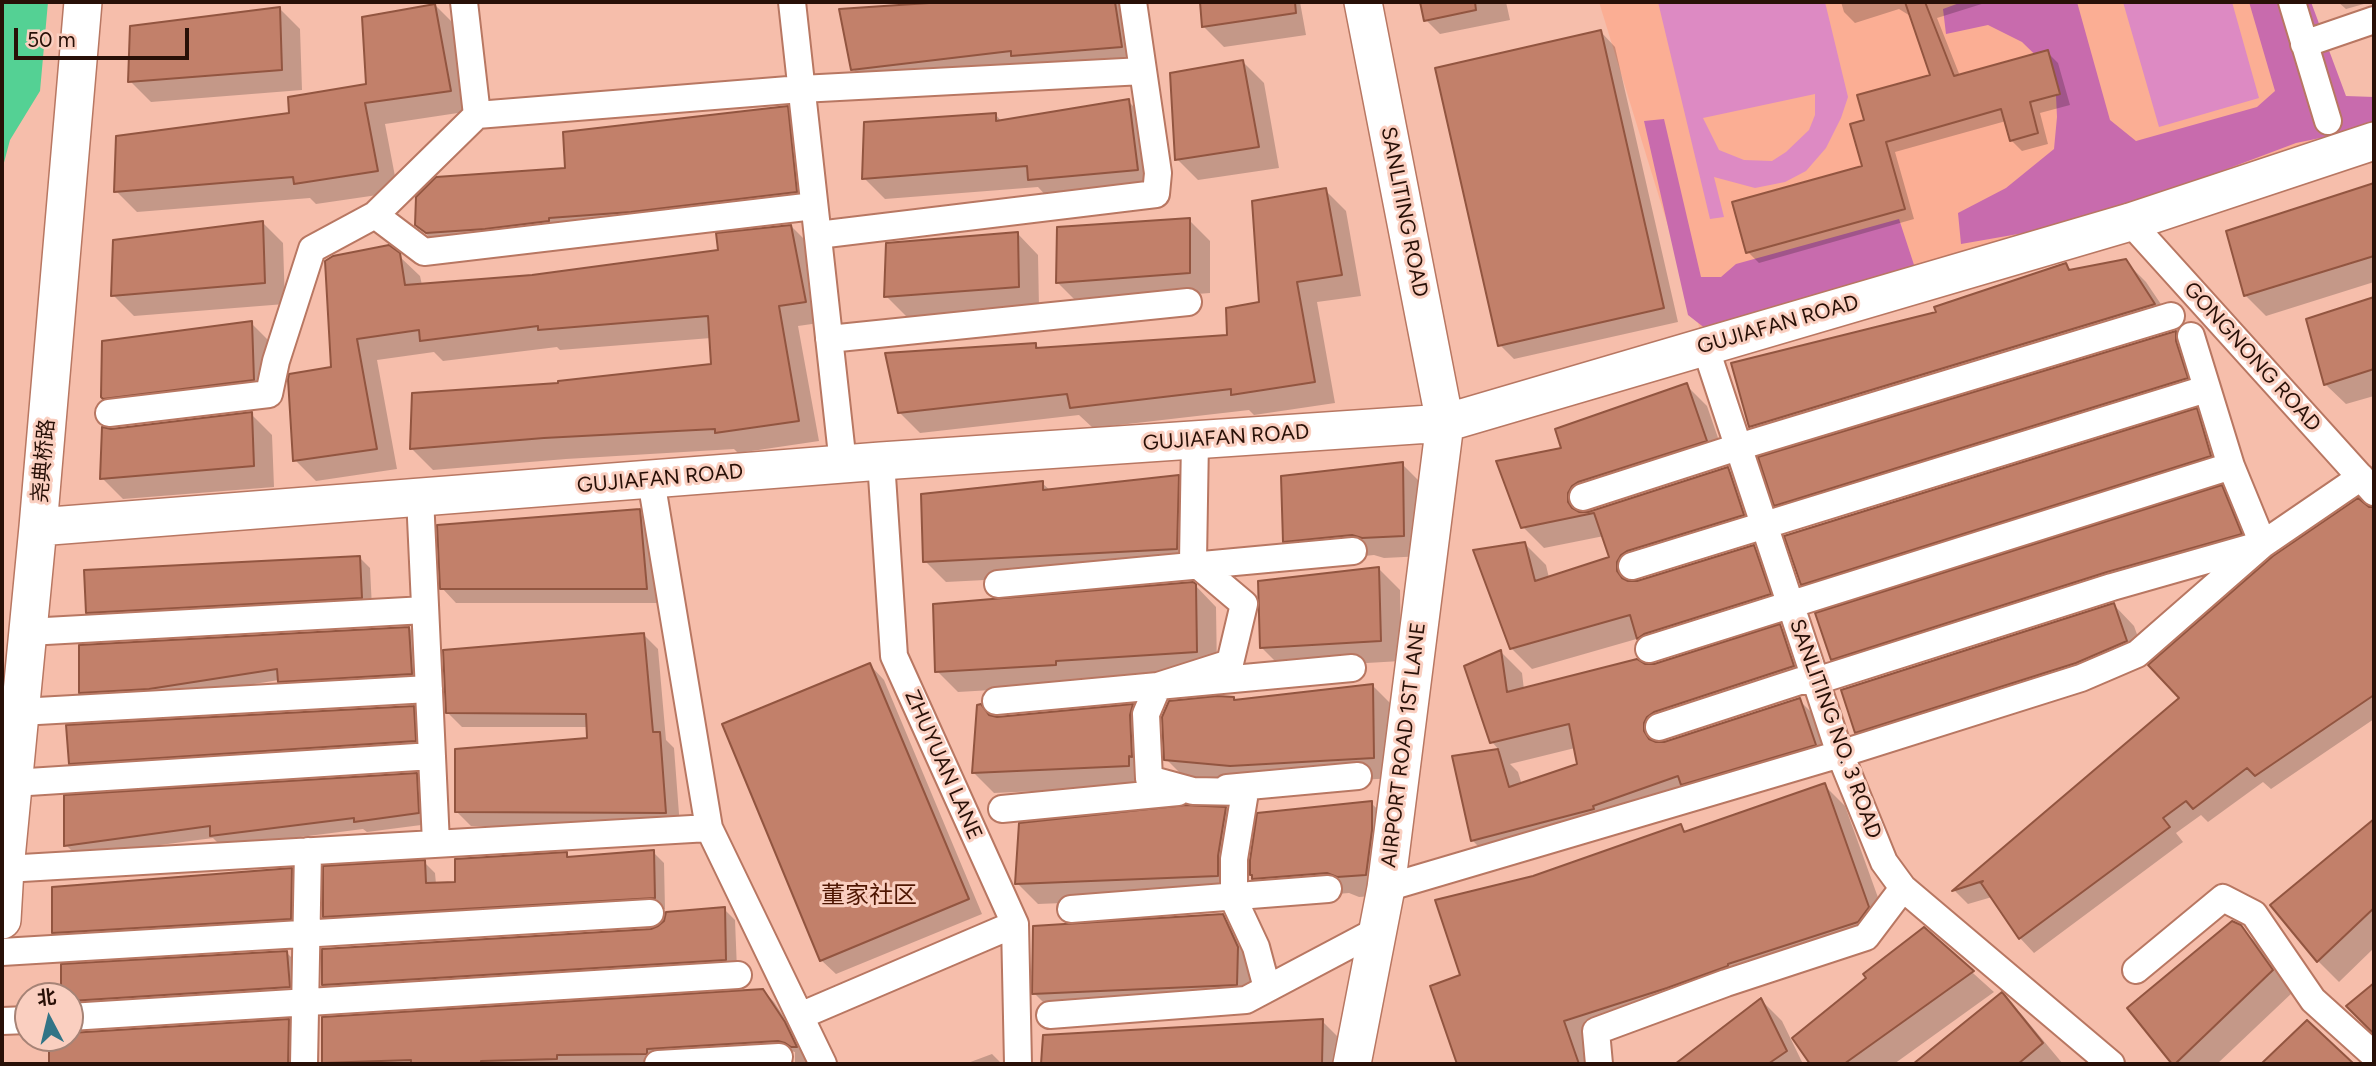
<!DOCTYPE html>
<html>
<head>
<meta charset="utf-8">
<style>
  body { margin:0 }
  #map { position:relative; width:2376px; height:1066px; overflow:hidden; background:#f6beab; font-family:Figtree,"Noto Sans SC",sans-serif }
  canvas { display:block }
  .frame { position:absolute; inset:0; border:4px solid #281007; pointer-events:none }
  .north { position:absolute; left:14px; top:982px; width:70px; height:70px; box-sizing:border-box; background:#facfc0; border:2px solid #a68376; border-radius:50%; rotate:353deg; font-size:19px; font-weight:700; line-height:28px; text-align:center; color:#281007 }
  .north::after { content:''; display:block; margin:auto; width:24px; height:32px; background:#327486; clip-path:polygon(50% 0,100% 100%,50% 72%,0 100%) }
  .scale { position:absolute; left:14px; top:28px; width:175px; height:32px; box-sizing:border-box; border:4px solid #281007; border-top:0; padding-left:9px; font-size:21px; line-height:24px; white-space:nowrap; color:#281007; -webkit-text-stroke:5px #facfc0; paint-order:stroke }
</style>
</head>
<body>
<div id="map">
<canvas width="2376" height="1066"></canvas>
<div class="frame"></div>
<div class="north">北</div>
<div class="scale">50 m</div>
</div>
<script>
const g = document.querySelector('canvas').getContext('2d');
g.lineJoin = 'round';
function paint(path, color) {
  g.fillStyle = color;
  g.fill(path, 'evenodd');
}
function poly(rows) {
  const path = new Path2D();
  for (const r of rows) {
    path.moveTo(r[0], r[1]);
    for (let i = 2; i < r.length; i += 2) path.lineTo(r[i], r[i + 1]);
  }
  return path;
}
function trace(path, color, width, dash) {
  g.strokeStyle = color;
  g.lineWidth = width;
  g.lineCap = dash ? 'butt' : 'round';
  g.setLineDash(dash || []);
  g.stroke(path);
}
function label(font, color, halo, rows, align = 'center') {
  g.font = font + ' Figtree,"Noto Sans SC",sans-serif';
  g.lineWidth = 6;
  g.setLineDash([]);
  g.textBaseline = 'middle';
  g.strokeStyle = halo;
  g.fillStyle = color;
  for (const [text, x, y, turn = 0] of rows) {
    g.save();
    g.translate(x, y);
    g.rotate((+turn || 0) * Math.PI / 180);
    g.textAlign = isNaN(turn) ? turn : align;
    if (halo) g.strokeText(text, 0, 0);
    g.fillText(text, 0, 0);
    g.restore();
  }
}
const built = poly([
  [1599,2,2292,2,2337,152,1705,346]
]);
const green = poly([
  [1658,2,1825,2,1848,97,1841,118,1826,148,1806,171,1785,182,1755,188,1714,177,1724,217,1710,219],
  [1815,94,1815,115,1809,130,1786,152,1772,161,1744,160,1719,150,1703,118],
  [2123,2,2232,2,2259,98,2159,127]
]);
const forest = poly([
  [1962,2,2077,2,2110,120,2136,141,2257,107,2275,91,2249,2,2311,2,2346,96,2374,97,2374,127,2296,143,2166,192,2064,226,1961,244,1958,213,2006,188,2054,149,2057,117,2055,74,2022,42,1988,25,1946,34,1943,9],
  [1664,119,1701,277,1721,277,1736,264,1899,219,1916,271,1706,329,1688,315,1644,121]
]);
const water = poly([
  [2,2,48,2,40,91,10,140,2,170]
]);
const shadow = poly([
  [970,2,1132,2,1142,67,874,90,853,69,841,11],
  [1202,2,1300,2,1306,35,1224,47,1203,26],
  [1422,2,1506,2,1510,20,1440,34,1426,20],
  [1841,2,1988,2,1937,18,1960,76,2047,52,2058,63,2070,105,2040,113,2048,144,2022,151,2011,140,2006,121,1895,152,1914,219,1759,263,1748,252,1864,167,1866,121,1932,76,1912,17,1899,9,1855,23,1844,12],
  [2338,2,2371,2,2346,9],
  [435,5,456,26,471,111,385,124,398,192,316,204,310,198,137,212,116,191,291,115,368,85],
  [279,8,300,29,302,90,151,102,130,81],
  [1601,32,1615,47,1678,322,1514,359,1500,345],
  [1243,62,1264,83,1279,168,1198,180,1177,159],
  [1128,101,1149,122,1158,191,1050,200,1038,187,885,199,864,178,996,115,1002,122],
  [787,108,808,129,817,212,438,246,417,225,567,170],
  [2374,185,2374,282,2266,316,2246,296,2229,232],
  [1325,190,1346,211,1361,296,1317,302,1335,403,1254,415,1249,410,1093,428,1079,415,920,433,899,412,1035,344,1041,350,1229,337,1260,304],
  [1189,220,1210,241,1210,293,1078,303,1057,282],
  [262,222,283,243,285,304,134,316,113,295],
  [791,226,812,247,826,322,798,326,819,441,738,453,734,449,566,459,433,470,412,449,560,385,713,365,711,338,560,350,557,347,443,361,434,352,377,360,397,469,316,481,295,460,333,368,398,255,420,276,422,285,532,276,719,252],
  [1018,234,1038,255,1039,307,907,317,886,296],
  [2125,261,2146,282,2175,325,1771,447,1750,426,1938,314,2066,265,2072,271],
  [2374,299,2374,396,2346,404,2325,384,2308,320],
  [251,323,272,344,274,400,125,419,102,396],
  [2175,333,2196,354,2207,399,1797,526,1776,505],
  [1686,385,1707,406,1726,461,1592,507,1588,514,1728,469,1749,490,1764,536,1642,575,1637,583,1754,547,1775,568,1790,615,1659,658,1640,638,1532,669,1511,648,1525,544,1546,565,1549,578,1611,558,1604,536,1544,548,1523,527,1563,449],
  [2196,410,2217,431,2231,476,1823,605,1802,584],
  [251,414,272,435,274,487,123,499,102,478,111,430],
  [1402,464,1423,485,1424,556,1384,558,1374,555,1306,562,1285,541],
  [1178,477,1199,498,1198,569,946,582,925,561,1042,483,1051,491],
  [2221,487,2242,508,2261,554,1853,680,1832,659],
  [2369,509,2374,509,2374,719,2271,789,2263,782,2208,822,2201,815,2176,833,2183,842,2034,953,2020,938,1992,897,1968,904,1955,891,2182,698],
  [639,510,654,525,661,603,456,603,442,588],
  [359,557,370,568,372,608,99,623,88,612],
  [1379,569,1400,590,1401,661,1282,668,1261,647],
  [1193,583,1216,607,1217,673,1076,685,958,692,937,671],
  [2114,605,2134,626,2147,662,1877,753,1856,732],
  [1780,626,1801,647,1814,687,1667,738,1664,744,1799,700,1820,721,1836,765,1493,861,1472,840,1454,758,1500,751,1492,742,1501,652,1522,673,1524,690,1654,666],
  [1575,748,1579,766,1522,785,1518,772,1510,764],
  [409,628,419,639,422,684,290,691,279,680,160,699,92,703,81,692],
  [644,635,658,649,666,740,674,748,680,827,471,826,456,811,589,739,589,727,462,727,447,712],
  [870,665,884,680,982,914,836,974,821,960],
  [1373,686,1394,707,1395,778,1252,786,1187,780,1166,759,1233,698,1236,701],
  [980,706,991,717,997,718,1132,706,1153,727,1149,786,994,793,973,772],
  [413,707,424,718,426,752,81,774,70,763],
  [416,775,427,785,429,824,367,832,363,829,222,847,213,838,77,856,66,845],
  [1824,785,1845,806,1889,928,1878,942,1747,985,1688,1008,1584,1042,1592,1064,1459,1064,1433,987,1463,976,1534,878,1681,826,1687,833],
  [1371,803,1392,823,1387,895,1359,897,1349,893,1275,899,1254,878],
  [1226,809,1246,830,1238,896,1038,904,1017,883],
  [2374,821,2374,948,2339,982,2318,961,2273,905],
  [653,852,664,863,665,909,335,927,324,916,424,862,435,873,436,884,456,884,566,854,570,858],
  [291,870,302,881,301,929,64,943,53,933],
  [724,909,735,920,737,970,335,996,324,985,651,930],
  [1222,916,1244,937,1257,1005,1055,1014,1034,993],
  [2240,926,2261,948,2293,992,2217,1064,2174,1064,2129,1009],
  [1924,929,1994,992,1894,1064,1816,1064,1869,978],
  [286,952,297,963,300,998,70,1012,70,996,62,996],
  [763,990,774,1002,796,1035,810,1064,795,1064,795,1052,790,1051,658,1064,324,1064,324,1019],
  [2001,994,2022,1015,2063,1064,1929,1064,1924,1058],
  [1761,1000,1782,1021,1803,1064,1677,1064],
  [288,1021,299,1032,299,1064,51,1064,51,1038,70,1038,70,1034],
  [1322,1021,1343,1042,1343,1064,1043,1064,1045,1036],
  [992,1054,1002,1064,965,1064]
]);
const building = poly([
  [944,2,1115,2,1122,47,1011,56,1011,51,851,70,839,9,944,2],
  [1200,2,1295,2,1296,13,1202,27,1200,2],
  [1420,2,1475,2,1476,10,1424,21,1420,2],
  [1905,2,1925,2,1954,76,2048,50,2060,94,2030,102,2038,133,2010,141,2001,109,1886,142,1905,209,1746,253,1732,202,1862,166,1850,124,1864,120,1857,95,1930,75,1905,2],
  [435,4,451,91,365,103,378,171,294,184,293,177,114,192,116,136,289,113,288,97,366,84,362,17,435,4],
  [280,7,282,70,128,82,130,26,280,7],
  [1601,30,1664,308,1498,346,1435,68,1601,30],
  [1243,60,1259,147,1175,160,1170,73,1243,60],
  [1129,99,1138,170,1028,180,1027,166,862,179,864,122,996,113,996,121,1129,99],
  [788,106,797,192,631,212,549,218,549,221,485,229,426,233,415,225,416,197,436,177,565,168,563,132,788,106],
  [2374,183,2374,256,2244,296,2226,231,2374,183],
  [1326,188,1342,275,1297,282,1315,382,1231,395,1231,389,1070,408,1067,394,898,413,885,353,1036,343,1036,348,1227,335,1226,308,1259,302,1252,201,1326,188],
  [1190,218,1190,273,1056,283,1057,227,1190,218],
  [263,221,265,283,111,296,113,240,263,221],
  [791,225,806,302,779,306,799,421,715,433,715,429,544,438,410,449,412,393,558,383,558,381,711,364,708,316,538,330,538,326,420,341,419,330,357,339,377,449,293,461,288,379,289,374,331,367,325,261,333,256,389,245,400,253,405,285,532,275,718,250,716,233,791,225],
  [1018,232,1019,287,884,297,886,243,1018,232],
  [2126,259,2155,304,1749,427,1731,363,1936,312,1934,307,2066,263,2069,270,2126,259],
  [2374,297,2374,369,2324,385,2306,319,2374,297],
  [252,321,254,380,103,399,101,397,102,341,252,321],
  [2176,331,2176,341,2188,378,1774,506,1758,457,2176,331],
  [1687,383,1707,441,1578,482,1572,486,1568,493,1568,502,1572,508,1579,512,1588,512,1728,467,1744,515,1627,551,1621,555,1617,562,1617,571,1622,578,1628,581,1637,581,1754,545,1771,594,1644,634,1637,639,1630,615,1510,649,1473,550,1525,542,1535,581,1609,557,1594,513,1521,528,1496,461,1561,448,1555,429,1687,383],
  [2197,408,2211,456,1801,585,1784,536,2197,408],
  [252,412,254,466,100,479,102,427,111,429,252,412],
  [1403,462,1404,536,1362,538,1352,535,1283,542,1281,476,1403,462],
  [1179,475,1177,549,923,562,921,494,1043,481,1043,490,1179,475],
  [2222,485,2242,534,2107,572,1831,660,1815,613,2222,485],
  [2358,498,2369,507,2374,507,2374,695,2255,776,2247,768,2193,809,2186,801,2163,818,2170,827,2019,939,1981,883,1983,881,1952,891,2179,698,2148,665,2273,556,2358,498],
  [640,509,647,589,440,589,437,525,640,509],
  [360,556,362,598,86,613,84,570,360,556],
  [1379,567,1381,641,1260,648,1258,581,1379,567],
  [1193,582,1196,584,1197,652,1056,661,1056,665,935,672,933,604,1193,582],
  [2114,603,2127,641,2076,663,1855,733,1841,690,2114,603],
  [1780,624,1794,666,1654,712,1647,717,1644,723,1644,731,1649,739,1656,742,1664,742,1800,698,1816,745,1681,785,1678,776,1593,806,1594,809,1471,841,1452,756,1498,749,1509,787,1577,764,1569,724,1490,743,1464,666,1501,650,1507,692,1637,659,1645,664,1654,664,1780,624],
  [409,627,412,674,278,682,277,669,149,689,79,693,79,645,409,627],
  [644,633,653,732,660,732,666,813,455,812,455,749,587,738,586,714,446,713,443,650,644,633],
  [870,663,969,899,820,961,722,724,870,663],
  [1373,684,1374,758,1230,766,1164,760,1162,717,1169,701,1217,696,1234,697,1234,700,1373,684],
  [981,704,989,715,997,717,1133,704,1130,715,1132,757,1129,756,1129,766,972,773,977,705,981,704],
  [414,706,416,741,69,764,66,725,414,706],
  [417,773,419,813,354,822,354,818,210,836,210,826,64,846,64,795,417,773],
  [1825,783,1869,907,1858,922,1728,964,1728,966,1667,988,1564,1021,1579,1064,1457,1064,1430,986,1460,975,1435,900,1533,876,1681,824,1684,832,1825,783],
  [1372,801,1372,830,1366,875,1337,877,1327,873,1252,879,1252,875,1250,875,1250,860,1257,813,1372,801],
  [1186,805,1226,807,1218,856,1218,876,1015,884,1019,823,1186,805],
  [2374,819,2374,908,2317,962,2270,905,2374,819],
  [654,850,655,898,323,917,323,866,425,860,426,883,455,882,455,859,567,852,567,857,654,850],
  [292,868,291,919,52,933,52,887,292,868],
  [725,907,726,960,322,985,322,949,651,929,658,926,664,921,666,912,725,907],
  [1223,914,1238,947,1237,985,1032,994,1033,926,1223,914],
  [2232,921,2241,925,2273,970,2175,1064,2172,1064,2127,1008,2232,921],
  [1924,927,1974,971,1844,1064,1810,1064,1792,1038,1866,978,1863,974,1924,927],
  [287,951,290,987,70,1001,70,996,61,996,61,964,287,951],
  [2374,983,2374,1034,2346,1006,2374,983],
  [763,989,785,1022,797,1047,791,1047,785,1043,778,1041,647,1049,647,1054,557,1055,557,1059,481,1061,481,1064,411,1064,411,1060,322,1063,322,1017,763,989],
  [2002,992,2043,1043,2018,1064,1913,1064,2002,992],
  [1761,998,1787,1051,1768,1064,1675,1064,1761,998],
  [289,1019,288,1064,49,1064,49,1038,70,1038,70,1033,289,1019],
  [1323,1019,1322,1064,1041,1064,1043,1035,1323,1019],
  [2307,1020,2354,1064,2261,1064,2307,1020]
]);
const street = poly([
  [464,2,477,115,801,89,1143,71],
  [792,2,843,464],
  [2292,2,2328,121],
  [2304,44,2374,20],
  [375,215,424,252,814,206],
  [2130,222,2374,492],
  [818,235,1156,194,1158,173,1133,2],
  [829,339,1188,302],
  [1705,346,1840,754,1884,862,1903,888,2111,1064],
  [109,413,269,394,276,361,312,249,375,215,477,115],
  [1195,440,1193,561,1244,604,1230,663,1158,686,1146,714,1149,779,1193,791,1245,792,1234,859,1234,900,1256,947,1267,988],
  [881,461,894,656,1015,924,1018,1064],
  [651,480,709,828,823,1064],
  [420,497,436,843],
  [1583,497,1738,447,2171,316],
  [1632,566,2206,389],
  [998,584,1353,551],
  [28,632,425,610],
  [1649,649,2231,466],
  [996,701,1352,668],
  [20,712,429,689],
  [1659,727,1800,681,1816,681,2112,587,2263,544,2231,466,2191,336],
  [13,783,432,756],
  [1227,788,1358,776],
  [1002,809,1178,792],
  [5,869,709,828],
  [1386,888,1840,754,2081,678,2137,654,2263,544,2361,477],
  [1071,909,1328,889],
  [2,952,650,913],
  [2136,970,2223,898,2254,914,2313,1000,2374,1055],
  [1050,1015,1246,1000,1378,930],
  [800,1016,1015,924],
  [70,1017,738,975],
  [2,1021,28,1020],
  [304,1064,308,851],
  [658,1064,779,1057],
  [1599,1064,1596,1031,1726,983,1866,937,1903,888]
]);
const secondary = poly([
  [38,527,881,461,1445,423,2130,222,2374,141],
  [2,920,5,869,38,527,83,2],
  [1352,1064,1386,888,1445,423,1363,2]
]);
const streetNames = [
  ["SANLITING ROAD",1404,212,79],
  ["GUJIAFAN ROAD",1778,325,-16],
  ["GONGNONG ROAD",2252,357,48],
  ["GUJIAFAN ROAD",1226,438,-4],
  ["尧典桥路",44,461,-85],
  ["GUJIAFAN ROAD",660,479,-5],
  ["SANLITING NO. 3 ROAD",1835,729,70],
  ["AIRPORT ROAD 1ST LANE",1404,745,-83],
  ["ZHUYUAN LANE",943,765,66]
];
const quarterNames = [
  ["董家社区",869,896]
];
paint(built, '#fbae94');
paint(green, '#dd8ac3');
paint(forest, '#c86bad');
paint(water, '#54d194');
paint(shadow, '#0003');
paint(building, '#c2806a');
trace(building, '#925540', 2);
trace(street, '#b87762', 30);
trace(secondary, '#b87762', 40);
trace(street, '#fff', 26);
trace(secondary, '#fff', 37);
label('21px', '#281007', '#facfc0', streetNames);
label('24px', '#4e1602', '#facfc0', quarterNames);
</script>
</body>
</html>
